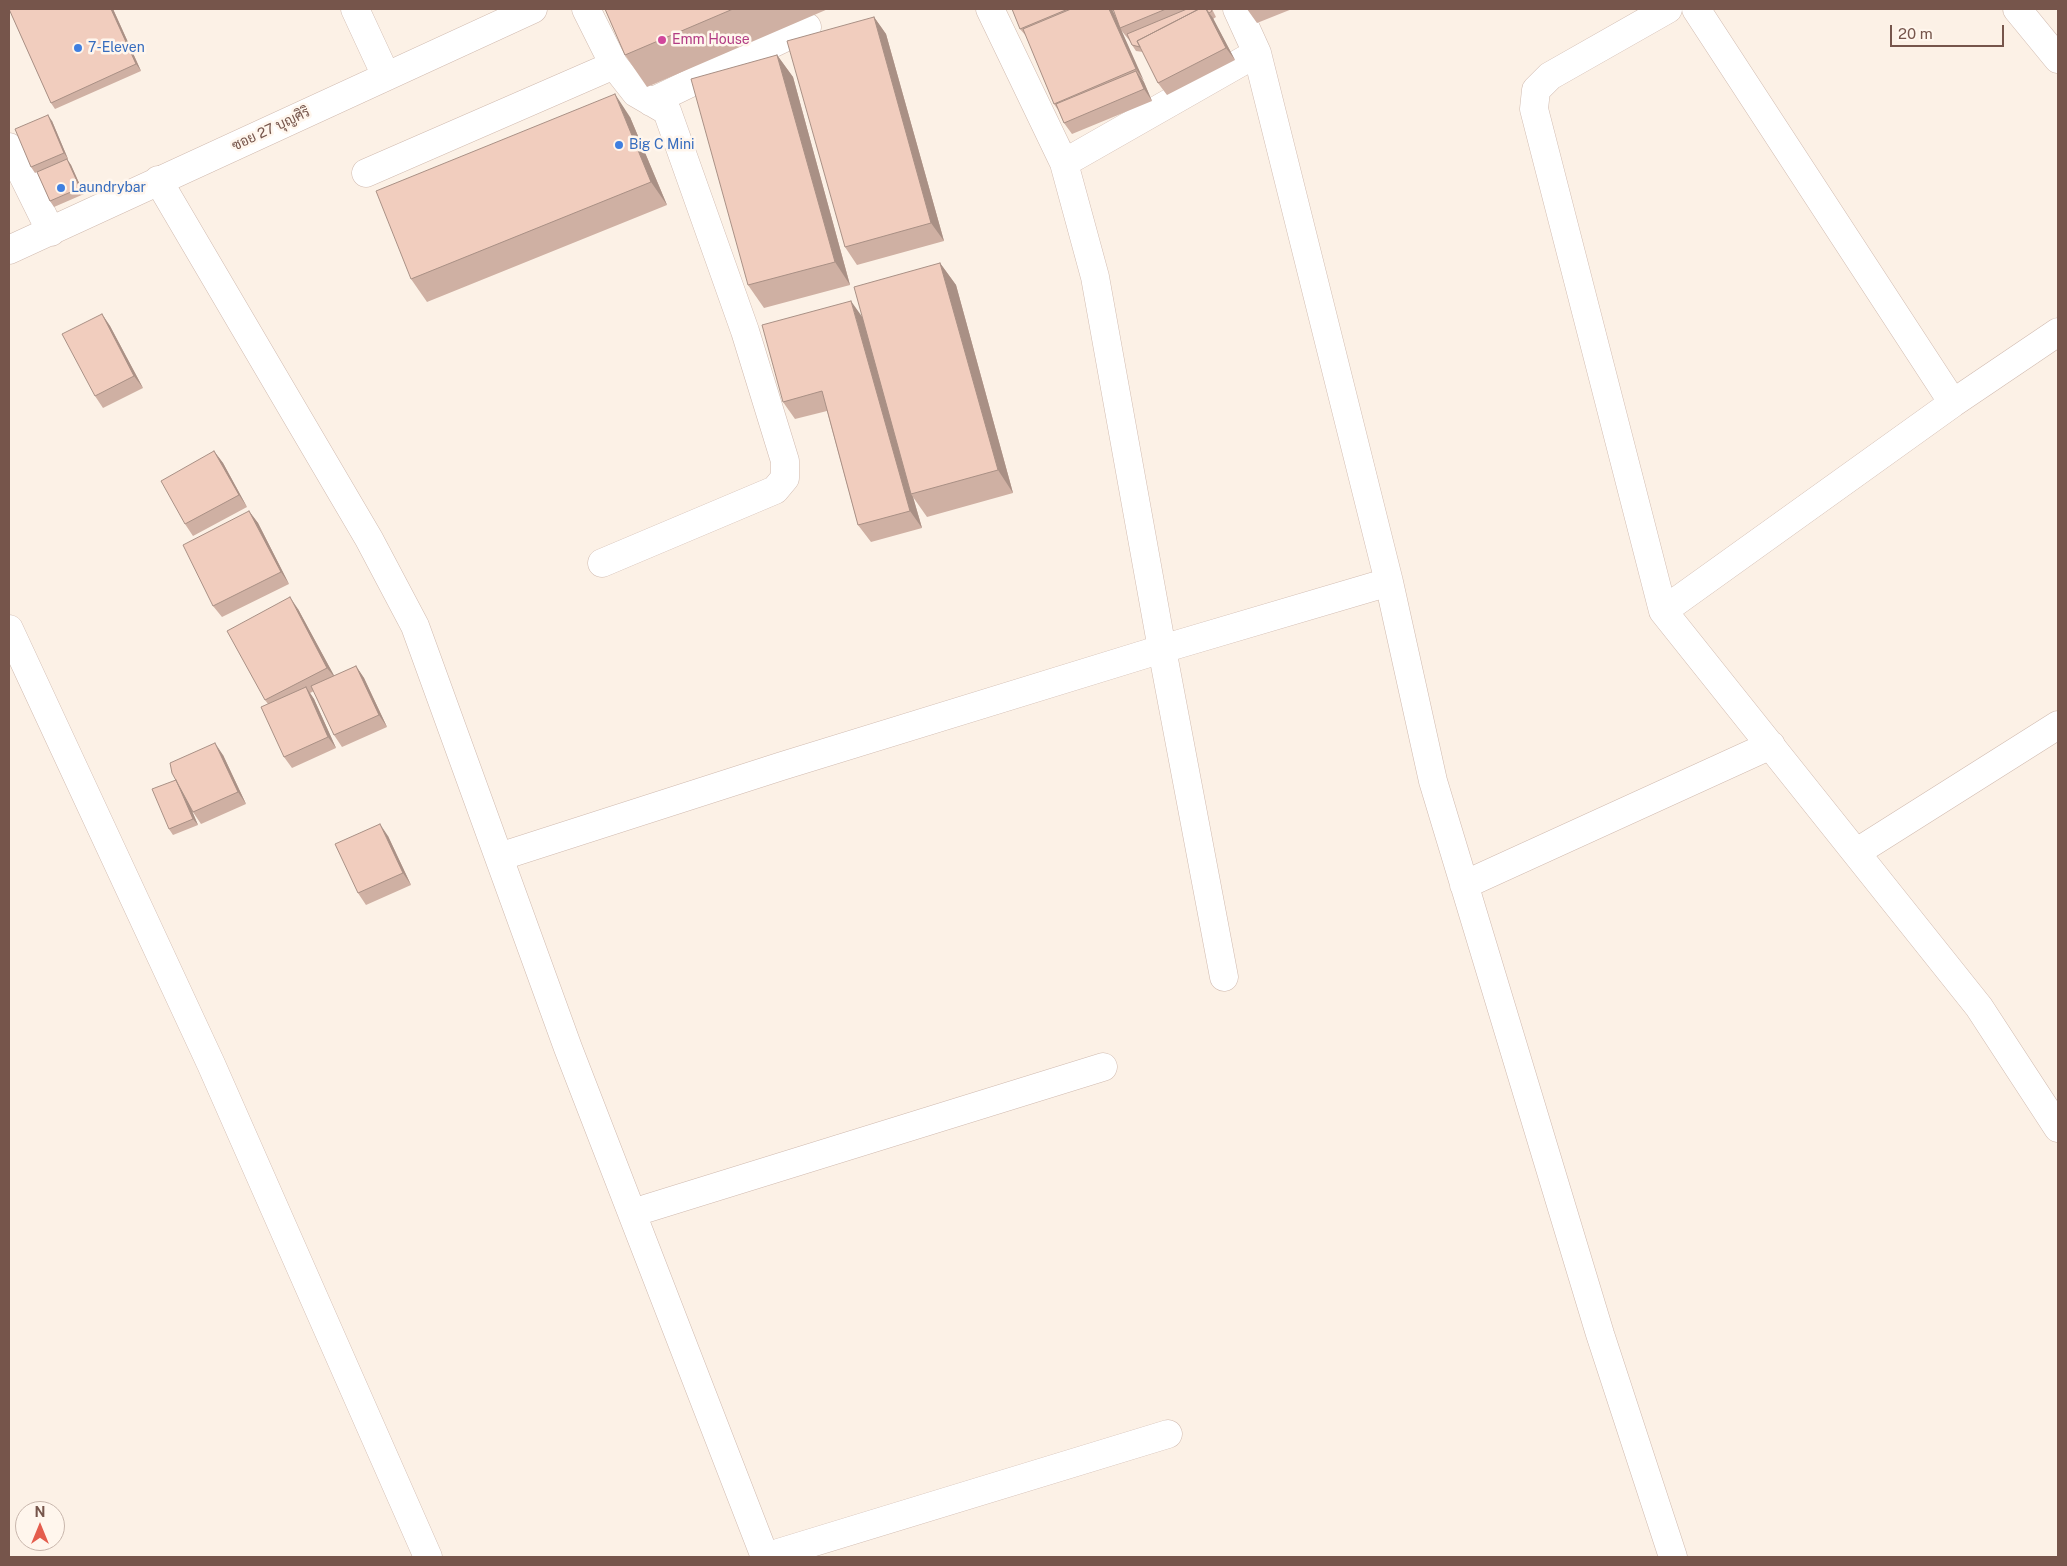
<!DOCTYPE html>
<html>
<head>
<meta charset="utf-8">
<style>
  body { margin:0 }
  #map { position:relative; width:2067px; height:1566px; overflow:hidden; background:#fcf1e6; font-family:"Public Sans",sans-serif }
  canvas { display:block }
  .frame { position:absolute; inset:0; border:10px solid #76554b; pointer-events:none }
  .north { position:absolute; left:15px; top:1501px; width:50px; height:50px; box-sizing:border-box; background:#fff6ed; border:1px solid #c8b6ac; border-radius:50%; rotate:0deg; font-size:14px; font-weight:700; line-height:20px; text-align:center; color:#76554b }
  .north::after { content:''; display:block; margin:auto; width:18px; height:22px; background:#e45d4d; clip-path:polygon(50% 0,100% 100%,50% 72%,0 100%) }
  .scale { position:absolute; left:1890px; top:25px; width:114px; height:22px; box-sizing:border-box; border:2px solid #76554b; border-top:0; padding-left:6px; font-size:15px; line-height:18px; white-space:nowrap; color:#76554b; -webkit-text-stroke:4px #fff6ed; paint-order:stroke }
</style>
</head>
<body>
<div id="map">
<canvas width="2067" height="1566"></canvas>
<div class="frame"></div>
<div class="north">N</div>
<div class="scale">20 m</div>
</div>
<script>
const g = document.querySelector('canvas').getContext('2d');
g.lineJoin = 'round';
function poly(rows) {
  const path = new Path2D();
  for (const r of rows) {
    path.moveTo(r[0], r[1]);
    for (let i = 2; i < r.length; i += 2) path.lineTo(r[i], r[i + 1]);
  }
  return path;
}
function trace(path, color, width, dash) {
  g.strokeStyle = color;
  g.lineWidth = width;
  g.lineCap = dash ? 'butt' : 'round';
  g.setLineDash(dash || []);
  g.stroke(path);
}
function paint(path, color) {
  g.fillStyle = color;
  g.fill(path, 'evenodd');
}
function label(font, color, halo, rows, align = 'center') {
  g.font = font + ' "Public Sans",Sarabun,sans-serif';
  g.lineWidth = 5;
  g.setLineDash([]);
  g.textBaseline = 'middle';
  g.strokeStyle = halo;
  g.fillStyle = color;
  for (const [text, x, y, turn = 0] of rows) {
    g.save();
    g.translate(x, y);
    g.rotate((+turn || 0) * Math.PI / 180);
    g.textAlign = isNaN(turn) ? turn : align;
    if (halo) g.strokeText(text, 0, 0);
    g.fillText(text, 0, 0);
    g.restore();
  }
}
const minor = poly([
  [355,9,386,76],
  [586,9,614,65,636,93,667,111,745,331,785,461,785,478,775,490,602,563],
  [990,9,1064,163,1095,277,1162,649,1224,977],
  [1237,9,1257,53,1389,582,1433,781,1600,1334,1673,1557],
  [1668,9,1550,76,1536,90,1534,109,1663,611,1979,1007,2058,1128],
  [1696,9,1953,403],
  [2017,9,2058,59],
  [651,102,807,27],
  [9,147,51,232],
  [1064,163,1257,53],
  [366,173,614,65],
  [158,180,369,539,415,626,568,1048,765,1557],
  [9,250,533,9],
  [1663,611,1953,403,2058,332],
  [9,629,211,1064,428,1557],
  [1857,852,2058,725],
  [499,857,782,766,1162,649,1389,582],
  [1464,885,1771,745],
  [632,1213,1103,1067],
  [765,1557,1168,1434]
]);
const wall = poly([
  [9,9,113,9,141,71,55,109,51,103],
  [605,9,828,9,647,87,625,55],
  [1012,9,1112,9,1117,20,1113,9,1212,9,1216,17,1213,19,1235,60,1167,95,1158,83,1143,52,1136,51,1132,45,1129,40,1121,30,1152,101,1072,134,1064,123,1058,110,1054,104,1026,36,1020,29],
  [1247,9,1292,9,1257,23],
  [874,17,886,34,944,241,857,265,845,247],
  [777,55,793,77,850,285,764,308,748,285],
  [630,117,667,205,427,302,411,279],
  [52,121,68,159,67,159,71,165,84,194,54,207,50,201,37,172,35,173,31,167],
  [940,263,956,285,1013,493,927,517,913,497,922,528,871,542,858,525,827,411,795,419,783,402],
  [102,314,110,326,143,388,103,408,95,396],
  [214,451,223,463,247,507,193,536,185,524],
  [249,511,258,523,289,584,222,617,213,606],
  [298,609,334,676,356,666,364,678,387,727,342,747,334,735,314,691,310,693,314,699,336,748,292,768,284,757,268,704,265,700],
  [223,755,246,804,201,824,193,812,189,804,198,825,173,835,169,829,176,780],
  [388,836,411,885,366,905,358,893]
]);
const shadedWall = poly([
  [111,9,113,9,141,71,136,64],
  [1109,9,1112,9,1144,81,1136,69],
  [1206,9,1213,18,1235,60,1226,48],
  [874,17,886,34,944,241,931,223],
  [777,55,793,77,850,285,835,262],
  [1136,71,1144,82,1152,101,1144,89],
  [615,94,630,117,667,205,651,182],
  [48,115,52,121,68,159,64,153],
  [67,159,71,165,84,194,80,188],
  [940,263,956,285,1013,493,998,470],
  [851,301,863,318,911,494,913,497,922,528,910,511],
  [102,314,110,326,143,388,134,376],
  [214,451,223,463,247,507,239,495],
  [249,511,258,523,289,584,281,572],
  [290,597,298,609,336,679,327,668],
  [356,666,364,678,387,727,379,715],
  [306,687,314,699,336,748,328,737],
  [215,743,223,755,246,804,238,792],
  [176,779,181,785,198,825,193,819],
  [380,824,388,836,411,885,403,873]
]);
const building = poly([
  [9,9,111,9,136,64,51,103,9,9],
  [605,9,733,9,625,55,605,9],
  [1012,9,1068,9,1020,29,1012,9],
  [1071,9,1109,9,1136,69,1054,104,1023,29,1071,9],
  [1113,9,1166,9,1120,28,1113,9],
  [1187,9,1199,9,1137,41,1140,47,1132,45,1127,34,1187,9],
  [1199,9,1206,9,1226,48,1158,83,1137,41,1199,9],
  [1206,9,1211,9,1212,11,1209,13,1206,9],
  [874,17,931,223,845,247,787,41,874,17],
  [777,55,835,262,748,285,691,79,777,55],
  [1136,71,1144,89,1064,123,1056,104,1136,71],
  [615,94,651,182,411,279,376,191,615,94],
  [48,115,64,153,31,167,15,129,48,115],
  [67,159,80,188,50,201,37,172,67,159],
  [940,263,998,470,911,494,854,287,940,263],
  [851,301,910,511,858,525,822,391,783,402,762,325,851,301],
  [102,314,134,376,95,396,62,334,102,314],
  [214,451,239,495,185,524,161,481,214,451],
  [249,511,281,572,213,606,183,545,249,511],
  [290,597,327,668,265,700,227,631,290,597],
  [356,666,379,715,334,735,311,686,356,666],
  [306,687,328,737,284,757,261,707,306,687],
  [215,743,238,792,193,812,172,773,170,763,215,743],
  [176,780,180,789,193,819,169,829,152,789,176,780],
  [380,824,403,873,358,893,335,844,380,824]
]);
const markers = [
  [662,40,5,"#d1479c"],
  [78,48,5,"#3f7fe0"],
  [619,145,5,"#3f7fe0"],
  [61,188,5,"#3f7fe0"]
];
const hotelNames = [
  ["Emm House",672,40]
];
const shopNames = [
  ["7-Eleven",88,48],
  ["Big C Mini",629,145],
  ["Laundrybar",71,188]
];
const streetNames = [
  ["ซอย 27 บุญศิริ",271,129,-25]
];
trace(minor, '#d0baaf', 29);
trace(minor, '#fff', 28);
paint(wall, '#cfb0a3');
paint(shadedWall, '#a99085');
paint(building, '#f1cdbe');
trace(building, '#a99085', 1);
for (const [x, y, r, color] of markers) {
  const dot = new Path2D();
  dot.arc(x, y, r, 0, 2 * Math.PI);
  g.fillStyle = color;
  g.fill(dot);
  trace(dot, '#fff6ed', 2);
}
label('14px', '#b23c85', '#fff6ed', hotelNames, 'left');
label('14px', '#366cbe', '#fff6ed', shopNames, 'left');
label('14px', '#76554b', '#fff6ed', streetNames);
</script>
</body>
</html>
